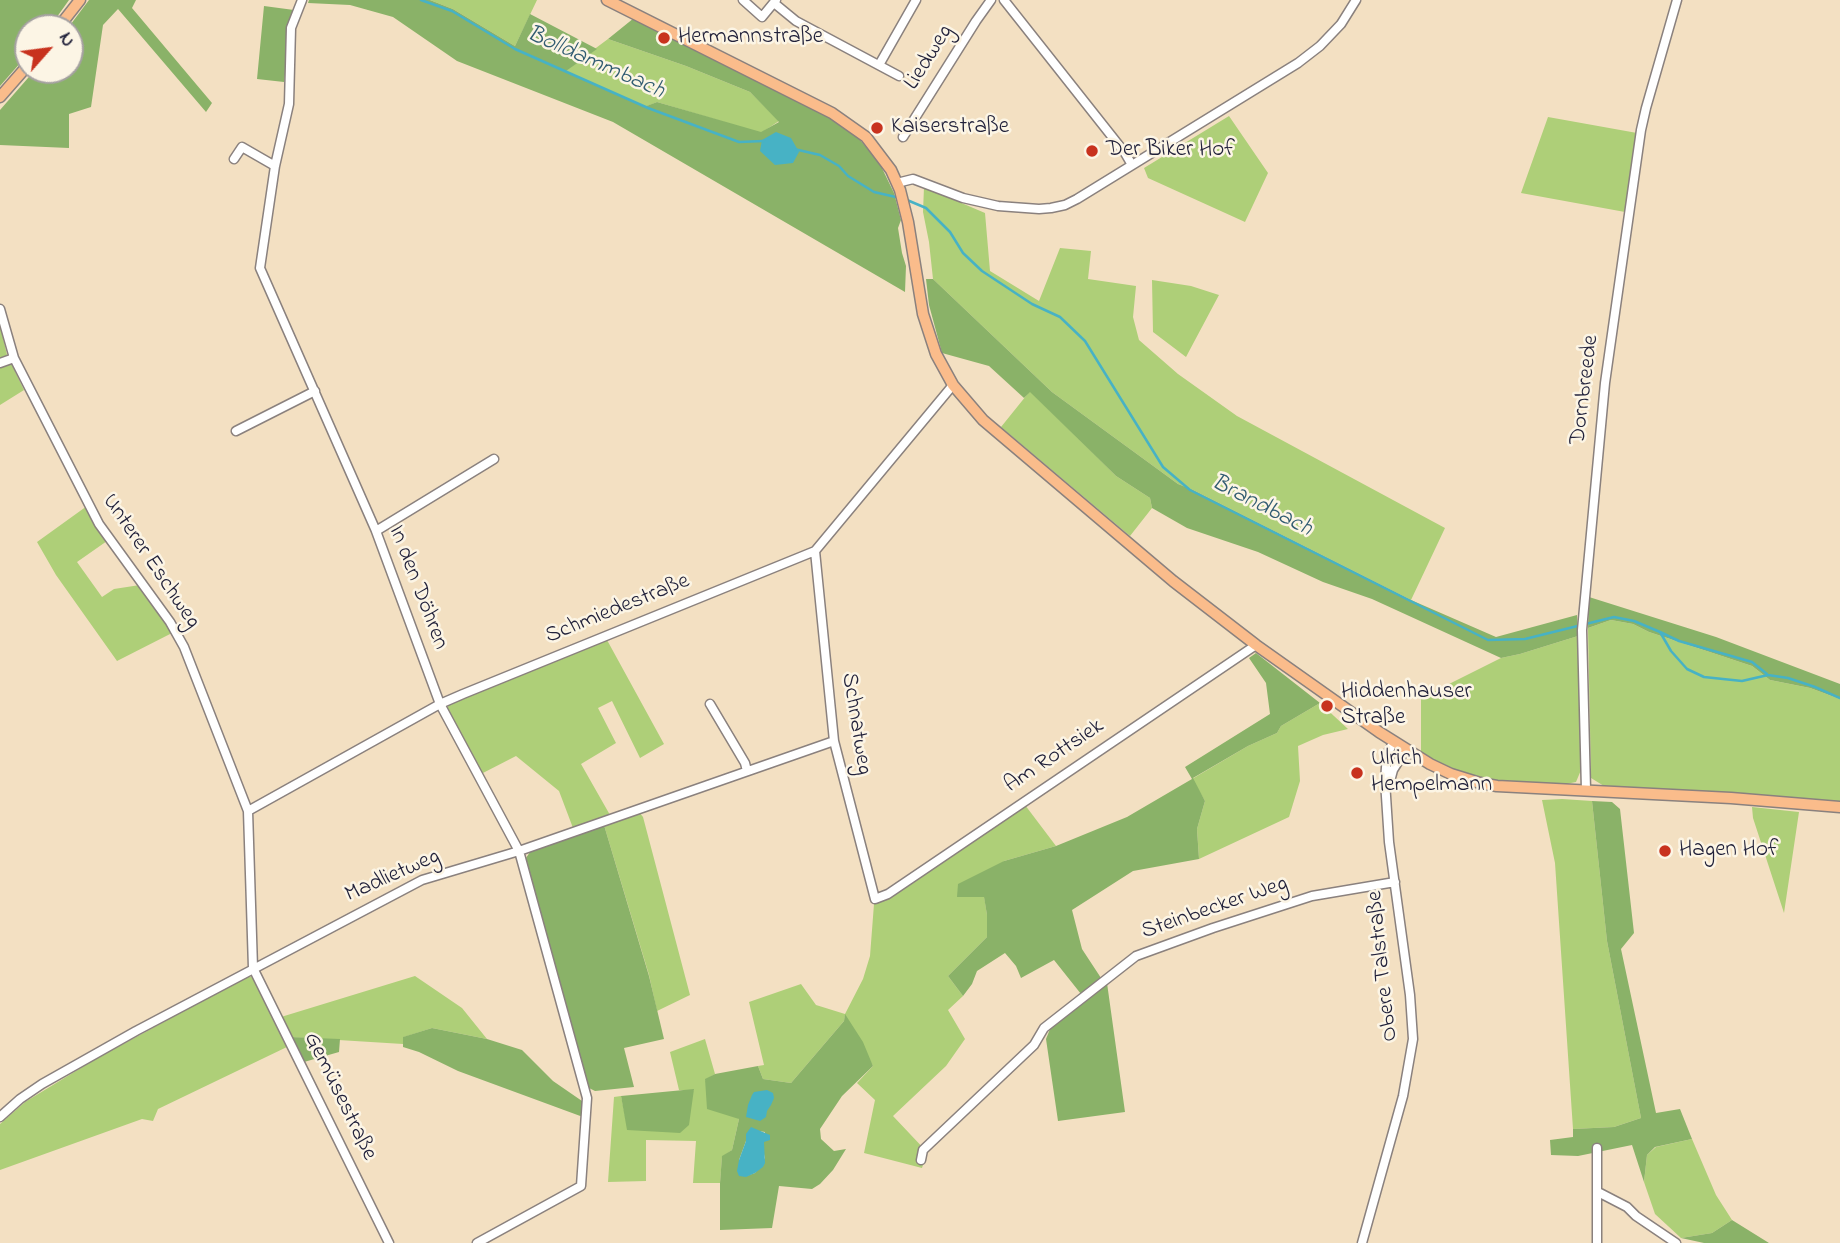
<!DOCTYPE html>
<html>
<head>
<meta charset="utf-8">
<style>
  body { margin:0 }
  #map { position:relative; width:1840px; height:1243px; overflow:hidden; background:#f3e0c2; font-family:"Indie Flower",sans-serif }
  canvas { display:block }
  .north { position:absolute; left:14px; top:14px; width:70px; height:70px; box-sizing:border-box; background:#fcf5e5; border:2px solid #a5a1a1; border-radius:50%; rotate:62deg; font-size:19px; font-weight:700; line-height:28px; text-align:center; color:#22223b }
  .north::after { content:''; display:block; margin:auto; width:24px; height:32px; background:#c8321e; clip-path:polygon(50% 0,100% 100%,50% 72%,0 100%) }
</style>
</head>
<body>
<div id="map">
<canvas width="1840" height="1243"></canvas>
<div class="north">N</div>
</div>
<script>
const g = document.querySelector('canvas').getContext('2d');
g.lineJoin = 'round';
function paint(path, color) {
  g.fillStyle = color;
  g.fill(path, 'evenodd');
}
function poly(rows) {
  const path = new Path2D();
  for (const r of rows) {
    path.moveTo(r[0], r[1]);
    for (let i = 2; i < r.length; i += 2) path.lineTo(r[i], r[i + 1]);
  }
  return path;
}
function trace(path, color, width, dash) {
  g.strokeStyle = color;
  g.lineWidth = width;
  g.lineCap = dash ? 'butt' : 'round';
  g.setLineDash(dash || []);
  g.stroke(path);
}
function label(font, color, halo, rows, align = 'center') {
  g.font = font + ' "Indie Flower",sans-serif';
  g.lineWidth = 5;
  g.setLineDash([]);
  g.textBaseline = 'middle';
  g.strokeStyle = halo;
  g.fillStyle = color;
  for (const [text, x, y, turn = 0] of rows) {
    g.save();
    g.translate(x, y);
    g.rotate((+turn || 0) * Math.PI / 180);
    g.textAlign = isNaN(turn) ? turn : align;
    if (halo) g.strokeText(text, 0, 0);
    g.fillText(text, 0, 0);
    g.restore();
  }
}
const green = poly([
  [430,0,537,0,515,46,453,9],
  [608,39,686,66,750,92,779,121,761,133,657,102,645,107,565,71],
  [1229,116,1268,173,1245,222,1148,178,1144,168],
  [1548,117,1637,133,1625,212,1521,193],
  [924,187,985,213,990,271,1039,301,1060,248,1091,251,1088,279,1136,286,1133,317,1139,340,1178,374,1237,416,1445,528,1411,600,1191,489,1178,484,1052,392,933,279,929,242,923,212],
  [1152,280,1191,286,1219,295,1186,357,1153,332],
  [0,325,7,355,24,390,0,405],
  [1030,391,1116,476,1150,498,1152,508,1130,536,1001,427],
  [87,506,107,541,77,562,102,597,114,589,140,585,174,632,117,661,56,575,37,542],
  [1611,620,1633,624,1649,632,1752,666,1770,680,1810,688,1840,699,1840,802,1604,786,1591,778,1588,628],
  [1578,636,1581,770,1576,782,1566,784,1493,780,1477,778,1450,768,1421,753,1421,698,1501,658,1520,654],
  [607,640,664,744,640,758,612,701,598,708,616,743,581,764,610,815,573,828,559,791,516,756,481,774,448,711,448,705,474,693],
  [1320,703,1348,729,1323,735,1298,746,1300,781,1289,817,1199,859,1197,829,1205,801,1192,779,1248,746,1277,733,1281,726],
  [1562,799,1592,801,1607,941,1641,1118,1614,1127,1573,1129,1555,863,1542,800],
  [1025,805,1056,846,1004,861,984,896,987,915,987,937,948,976,963,996,948,1010,965,1039,946,1066,893,1116,927,1152,922,1168,864,1153,875,1100,857,1083,873,1066,845,1015,844,1021,791,1083,763,1079,758,1066,764,1065,749,1002,801,984,816,1005,845,1014,863,979,870,956,874,904],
  [1752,807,1799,812,1784,913,1753,818],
  [639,812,643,817,690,995,657,1011,649,975,604,825],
  [248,976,257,979,289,1046,158,1109,153,1121,142,1119,0,1170,0,1124,25,1102,94,1060],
  [415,976,462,1008,487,1039,432,1028,404,1037,403,1044,290,1037,281,1017],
  [705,1039,715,1074,705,1080,739,1119,732,1150,722,1157,720,1183,693,1183,696,1141,646,1140,646,1181,608,1182,614,1097,621,1096,628,1130,694,1090,679,1090,670,1052],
  [1692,1139,1716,1195,1732,1220,1712,1233,1681,1238,1655,1214,1644,1182,1647,1155,1656,1147]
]);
const forest = poly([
  [0,0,69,0,49,28,28,28,28,54,0,86],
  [89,0,136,0,132,8,212,103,206,112,118,9,103,25,91,107,69,114,69,148,0,145,0,110,35,70,70,70,70,28,68,28],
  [309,0,430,0,453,9,515,46,530,14,597,49,566,71,644,107,657,102,761,132,779,122,750,92,686,66,608,39,634,18,831,118,854,133,879,162,894,193,901,220,898,228,902,253,906,266,905,292,613,122,457,61,393,17,350,5,308,3],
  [264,6,294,10,284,82,257,79],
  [926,279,933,279,1052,392,1178,484,1191,489,1411,600,1496,637,1577,615,1578,636,1520,654,1501,658,1372,599,1323,582,1258,552,1187,528,1152,508,1150,498,1116,476,1030,392,1024,398,989,366,942,353,929,305],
  [1589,597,1716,637,1840,684,1840,699,1810,688,1770,680,1752,666,1649,632,1633,624,1611,620,1588,628],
  [1256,653,1320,703,1281,726,1277,733,1248,746,1193,778,1205,801,1197,829,1199,859,1133,871,1072,910,1082,949,1101,978,1107,983,1125,1112,1058,1121,1046,1039,1050,1029,1082,1000,1081,994,1054,960,1021,978,1016,966,1005,953,977,971,972,984,963,996,948,976,987,937,987,915,984,897,957,897,958,884,1004,861,1056,846,1127,817,1192,779,1185,767,1270,714,1266,683,1249,658],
  [1592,801,1612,802,1620,809,1634,933,1621,949,1656,1113,1680,1109,1692,1139,1655,1147,1647,1155,1644,1182,1632,1145,1578,1156,1551,1155,1550,1140,1573,1137,1573,1129,1614,1127,1641,1118,1607,941],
  [604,825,649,976,664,1039,624,1048,634,1087,595,1091,589,1088,526,858,530,852],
  [845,1014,863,1042,873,1066,842,1096,820,1129,821,1139,834,1151,846,1149,833,1170,820,1184,812,1189,779,1186,772,1228,720,1230,720,1183,722,1156,732,1150,739,1119,707,1109,705,1079,715,1074,758,1066,763,1079,791,1083,844,1021],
  [759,1131,765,1132,763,1150,765,1158,755,1173,746,1176,739,1176,739,1160,746,1141],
  [432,1028,487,1039,522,1050,553,1081,582,1101,583,1117,458,1071,419,1052,403,1047,403,1037],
  [290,1037,340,1039,339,1052,304,1062],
  [694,1089,689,1125,680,1133,627,1130,621,1096],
  [1732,1220,1769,1243,1704,1243,1681,1238,1712,1233]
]);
const water = poly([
  [776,132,791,138,799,152,793,163,775,165,760,151,762,140],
  [767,1090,773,1093,774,1098,771,1105,767,1111,766,1117,760,1121,746,1117,748,1105,752,1095,754,1092],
  [751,1127,770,1135,770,1140,764,1142,765,1163,763,1167,755,1173,746,1177,739,1176,737,1171,739,1160,746,1141,746,1134]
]);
const stream = poly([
  [421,0,452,11,515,49,648,108,739,142,764,141],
  [794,149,820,155,839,166,848,176,874,192,900,198],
  [907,200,926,208,950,232,963,253,982,271,1032,304,1060,317,1085,341,1163,467,1190,490,1488,640,1525,639,1614,617,1634,621,1660,632,1671,651,1687,669,1704,677,1742,681,1768,675,1788,678,1815,687,1840,698],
  [1660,632,1679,641,1752,662,1767,674]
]);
const minor = poly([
  [302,0,291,28,289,104,275,166,260,268,376,531,440,704,519,851,587,1098,581,1186,477,1243],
  [743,0,762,17,776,0],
  [1004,0,1125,153,1132,165],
  [774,3,796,21,899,76],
  [879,65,916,0],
  [903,137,976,21,991,0],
  [234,159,242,147,275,166],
  [897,183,913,179,963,198,998,206,1039,209,1051,208,1065,205,1077,199,1298,63,1320,46,1341,24,1356,0],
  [0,309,14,358,99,524,170,622,184,647,248,811,253,968,389,1243],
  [0,363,14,358],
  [236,431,315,391],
  [376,531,494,459],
  [815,551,834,741,875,899,888,894,1256,645],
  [710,704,745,763,747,771],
  [1389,785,1393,770,1406,749],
  [1586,790,1582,630,1605,383,1641,130,1646,108,1677,0],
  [248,811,440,704,463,694,815,551,953,385],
  [0,1117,20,1099,42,1084,136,1031,422,880,519,851,834,741],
  [1597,1148,1597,1243],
  [921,1160,923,1150,1034,1045,1044,1028,1136,956,1213,928,1312,896,1395,882],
  [1598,1192,1627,1207,1636,1216,1676,1243],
  [1362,1243,1403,1096,1413,1039,1410,995,1389,842,1385,781,1387,754,1394,741]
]);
const major = poly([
  [607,0,832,113,866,137,891,170,900,190,908,222,923,314,936,354,953,385,983,420,1173,581,1256,645,1379,732,1430,764,1451,774,1480,783,1497,786,1731,798,1840,807],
  [58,28,80,0],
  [0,97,28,65]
]);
const markers = [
  [664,38,7,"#c8321e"],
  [877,128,7,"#c8321e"],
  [1092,151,7,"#c8321e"],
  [1327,706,7,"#c8321e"],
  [1357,773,7,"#c8321e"],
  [1665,851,7,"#c8321e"]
];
const poiNames = [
  ["Hermannstraße",678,38],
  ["Kaiserstraße",891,128],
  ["Der Biker Hof",1106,151],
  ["Hiddenhauser",1341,693],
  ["Straße",1341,719],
  ["Ulrich",1371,760],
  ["Hempelmann",1371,786],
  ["Hagen Hof",1679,851]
];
const streetNames = [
  ["Liedweg",930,58,-58],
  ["Dornbreede",1586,390,-83],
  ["Unterer Eschweg",150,562,56],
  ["In den Döhren",417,588,69],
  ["Schmiedestraße",618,610,-22],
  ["Schnatweg",855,724,81],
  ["Am Rottsiek",1055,757,-34],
  ["Madlietweg",393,877,-24],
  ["Steinbecker Weg",1215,909,-19],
  ["Obere Talstraße",1384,966,-96],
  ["Gemüsestraße",339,1097,64]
];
const waterNames = [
  ["Bolldammbach",595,64,24],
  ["Brandbach",1261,507,27]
];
paint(green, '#aecf78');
paint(forest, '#8ab268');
paint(water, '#47b2c5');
trace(stream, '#47b2c5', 2.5);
trace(minor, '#8a817e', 11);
trace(major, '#8a817e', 13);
trace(minor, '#fff', 8);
trace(major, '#fabc8b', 10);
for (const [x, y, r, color] of markers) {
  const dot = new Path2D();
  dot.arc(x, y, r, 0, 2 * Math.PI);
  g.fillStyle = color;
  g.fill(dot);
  trace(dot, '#fcf5e5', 2.5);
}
label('23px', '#22223b', '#fcf5e5', poiNames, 'left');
label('23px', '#22223b', '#fcf5e5', streetNames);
label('italic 24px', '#315c72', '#fcf5e5', waterNames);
</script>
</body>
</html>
